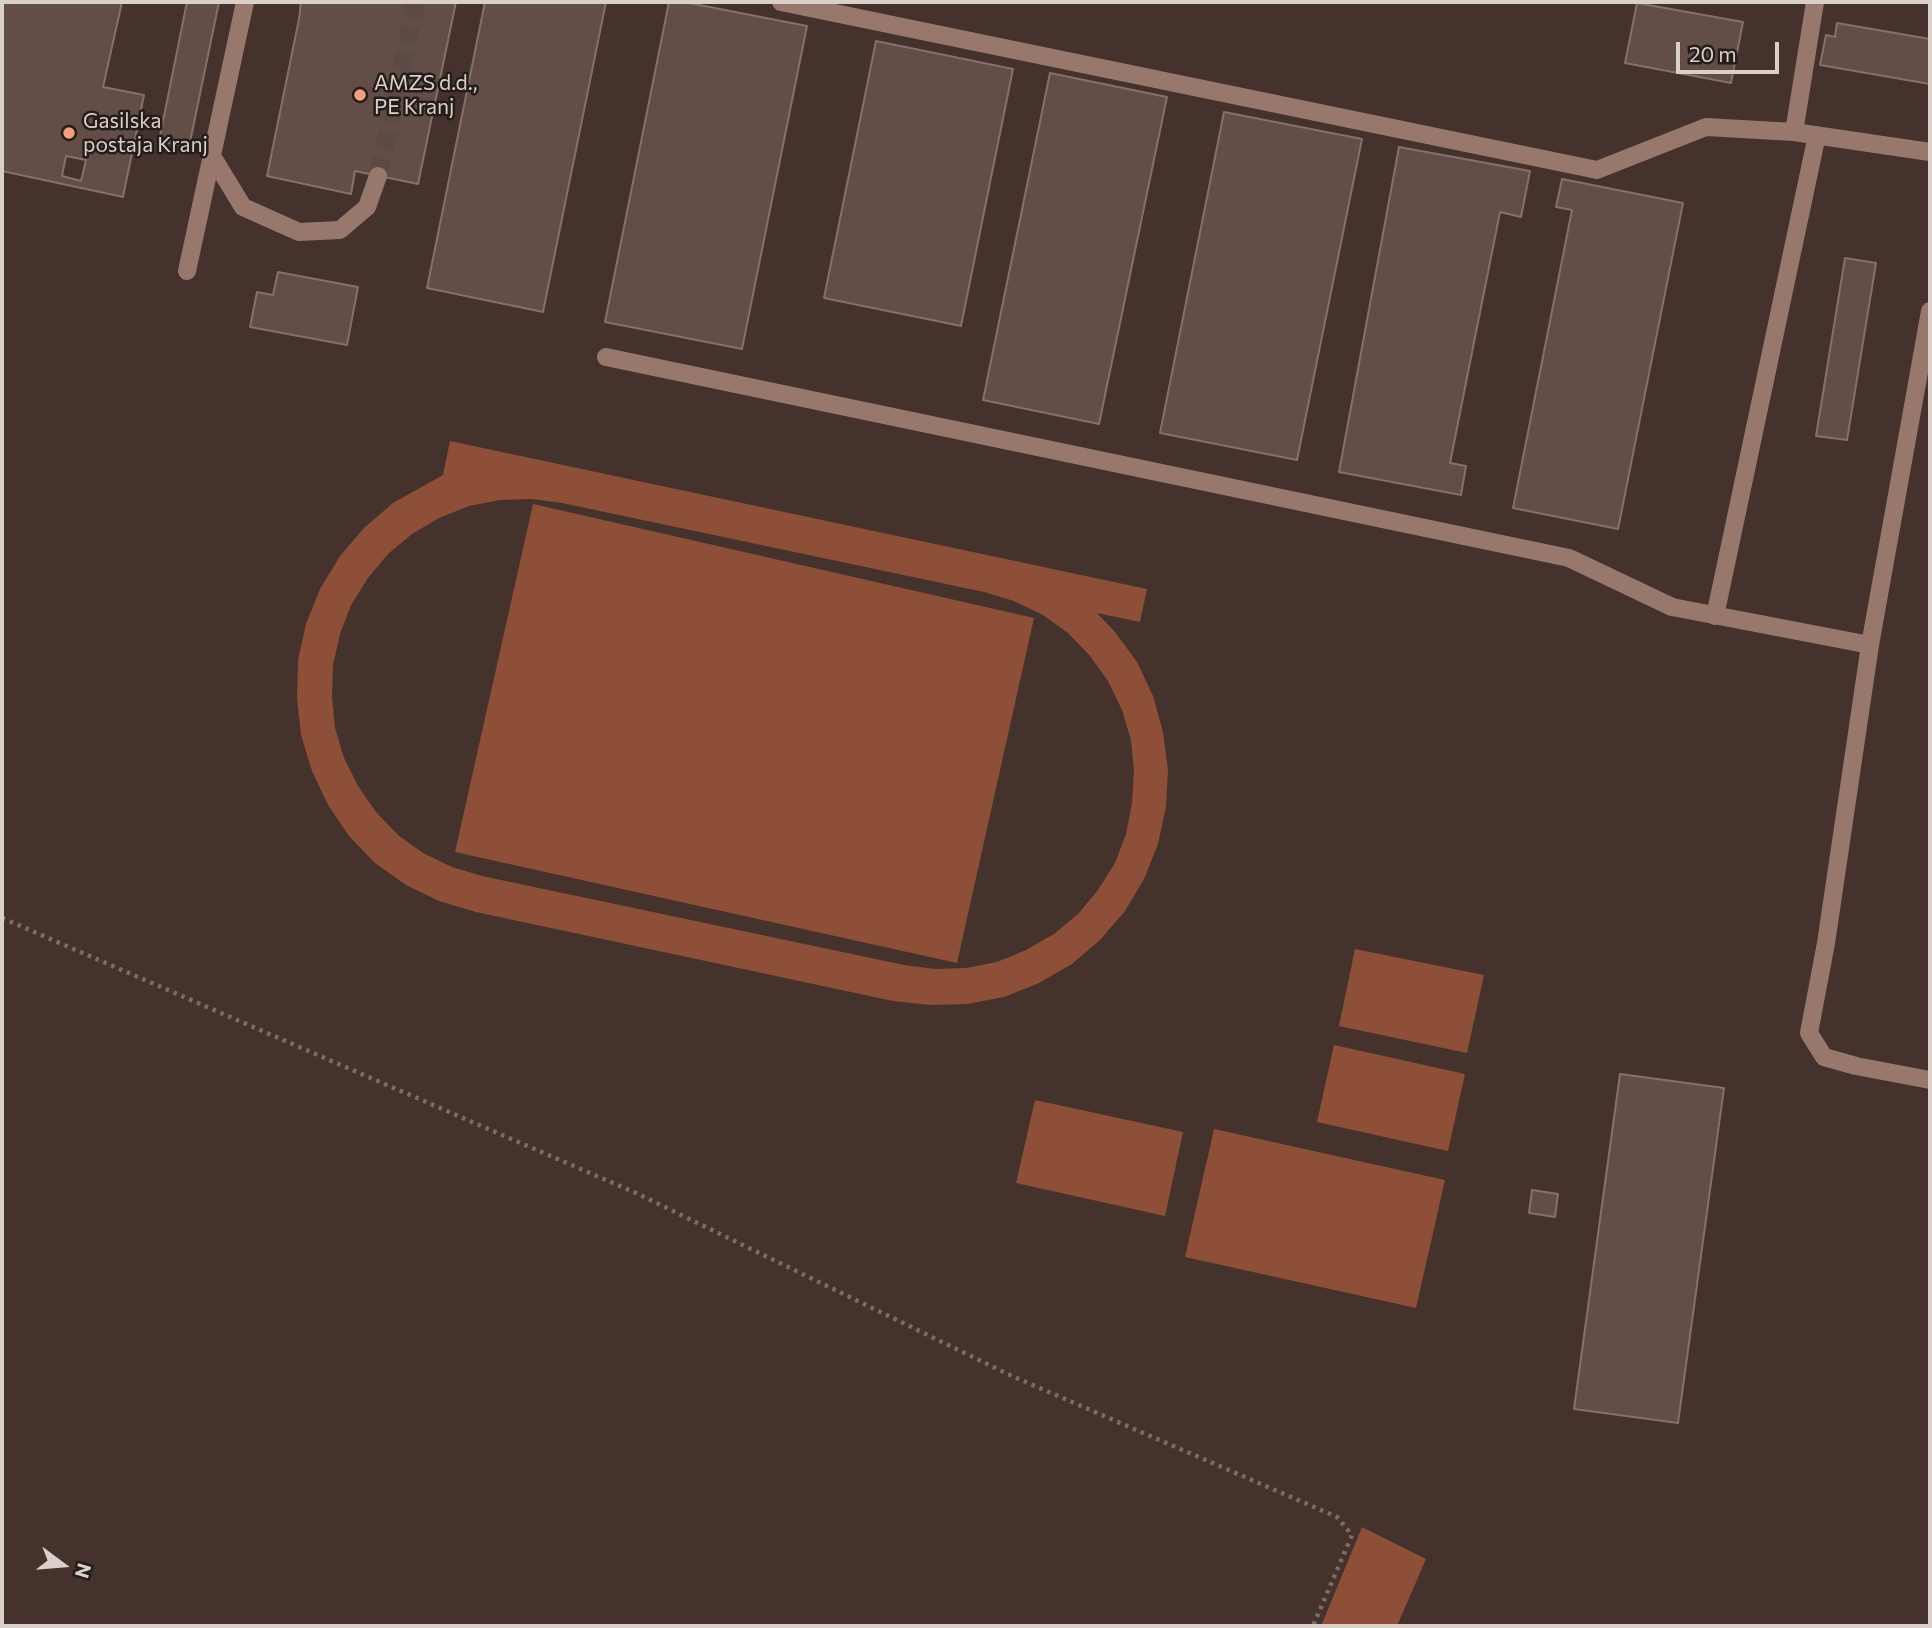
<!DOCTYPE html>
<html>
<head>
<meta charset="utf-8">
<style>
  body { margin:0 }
  #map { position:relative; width:1932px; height:1628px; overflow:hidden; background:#45322c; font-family:Commissioner,sans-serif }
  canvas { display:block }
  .frame { position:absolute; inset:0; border:4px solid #dbcfca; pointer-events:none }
  .north { position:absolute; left:28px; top:1530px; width:70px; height:70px; -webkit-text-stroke:5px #251d19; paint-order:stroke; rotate:106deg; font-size:19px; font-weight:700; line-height:28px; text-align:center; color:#dbcfca }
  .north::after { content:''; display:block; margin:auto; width:24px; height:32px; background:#dbcfca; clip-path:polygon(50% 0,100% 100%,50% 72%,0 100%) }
  .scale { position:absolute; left:1676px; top:42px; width:103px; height:32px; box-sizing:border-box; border:4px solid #dbcfca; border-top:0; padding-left:9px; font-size:21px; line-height:24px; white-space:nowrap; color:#dbcfca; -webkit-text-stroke:5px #251d19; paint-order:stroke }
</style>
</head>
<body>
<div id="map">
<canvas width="1932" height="1628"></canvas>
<div class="frame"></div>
<div class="north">N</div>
<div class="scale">20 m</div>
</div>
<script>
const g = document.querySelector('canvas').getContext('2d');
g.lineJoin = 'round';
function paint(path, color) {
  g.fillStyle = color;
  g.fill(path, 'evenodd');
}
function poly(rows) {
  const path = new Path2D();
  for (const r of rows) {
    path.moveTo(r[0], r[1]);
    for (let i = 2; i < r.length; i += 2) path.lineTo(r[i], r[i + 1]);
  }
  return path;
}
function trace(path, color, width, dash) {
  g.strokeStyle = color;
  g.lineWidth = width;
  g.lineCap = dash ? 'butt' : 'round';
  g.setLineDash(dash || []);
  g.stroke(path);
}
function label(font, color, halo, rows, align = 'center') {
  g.font = font + ' Commissioner,sans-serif';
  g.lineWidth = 5;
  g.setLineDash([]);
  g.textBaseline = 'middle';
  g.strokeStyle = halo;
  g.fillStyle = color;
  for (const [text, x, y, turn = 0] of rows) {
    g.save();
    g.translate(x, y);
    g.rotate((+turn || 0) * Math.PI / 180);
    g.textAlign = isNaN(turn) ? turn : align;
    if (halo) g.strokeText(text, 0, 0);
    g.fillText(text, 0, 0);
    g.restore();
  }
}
const green = poly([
  [450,441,1147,589,1140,622,1097,613,1115,632,1137,662,1153,696,1163,732,1168,770,1166,807,1158,844,1144,879,1125,911,1100,940,1072,964,1039,983,1004,997,967,1004,930,1005,893,1001,476,912,439,901,406,885,375,863,349,836,328,805,312,771,301,735,297,698,298,660,306,624,320,589,340,556,364,528,393,503,443,475],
  [531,499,562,503,984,592,1014,601,1043,615,1068,633,1090,656,1108,681,1122,710,1131,740,1134,772,1132,803,1126,834,1115,863,1098,890,1078,914,1054,934,1026,950,997,962,966,968,935,969,904,965,482,876,452,867,423,853,398,835,376,812,358,786,344,758,335,728,332,697,333,665,340,634,351,605,368,578,388,554,412,534,439,518,469,506,500,500],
  [533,504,1034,618,957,963,455,852],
  [1355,949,1484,975,1467,1053,1339,1026],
  [1334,1045,1465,1074,1448,1151,1317,1122],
  [1035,1100,1183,1132,1165,1216,1016,1183],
  [1214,1129,1445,1180,1416,1308,1185,1257],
  [1362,1527,1426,1559,1397,1626,1321,1626]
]);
const building = poly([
  [2,2,122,2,103,87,144,95,123,197,2,171,2,2],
  [187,2,219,2,189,147,159,141,187,2],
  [301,2,456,2,418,184,355,171,351,194,267,176,299,19,301,2],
  [485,2,606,2,543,312,427,288,485,2],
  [669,2,684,2,807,26,742,349,605,322,669,2],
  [1637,3,1743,22,1731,83,1625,63,1637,3],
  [1837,23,1930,39,1930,84,1820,65,1826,35,1835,37,1837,23],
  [876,41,1013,69,961,326,824,298,876,41],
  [1050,73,1167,97,1099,424,983,400,1050,73],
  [1224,112,1362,139,1297,460,1160,433,1224,112],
  [1399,147,1530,171,1521,217,1500,212,1450,463,1466,466,1461,495,1339,472,1399,147],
  [66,156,86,160,81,181,62,176,66,156],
  [1562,179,1683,203,1618,529,1513,508,1572,210,1556,207,1562,179],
  [1845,258,1876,263,1847,440,1816,436,1845,258],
  [278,272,358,287,347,345,250,327,257,292,273,295,278,272],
  [1620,1074,1724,1088,1678,1423,1574,1409,1620,1074],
  [1532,1190,1558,1194,1555,1217,1529,1213,1532,1190]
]);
const minorTunnel = poly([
  [378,176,416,2]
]);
const path = poly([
  [2,918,636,1193,1012,1376,1337,1517,1352,1535,1313,1626]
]);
const minor = poly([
  [781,2,1597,170,1706,127,1794,132],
  [1815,2,1794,132,1930,152],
  [212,156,243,207,299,232,340,230,367,207,378,176],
  [187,271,245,2],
  [1930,311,1870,645,1826,943,1809,1033,1824,1057,1856,1066,1930,1080],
  [606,357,1569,558,1672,607,1870,645],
  [1715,616,1817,135]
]);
const markers = [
  [360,95,7,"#f3a081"],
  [69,133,7,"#f3a081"]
];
const poiNames = [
  ["AMZS d.d.,",374,83],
  ["PE Kranj",374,107],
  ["Gasilska",83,121],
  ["postaja Kranj",83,145]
];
paint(green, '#8e4f38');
paint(building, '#624e46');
trace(building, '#867068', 2);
trace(minorTunnel, '#5c4a44', 18, [18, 9]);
trace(path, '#7c6b66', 4.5, [3.5, 5]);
trace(minor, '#98786d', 18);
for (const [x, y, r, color] of markers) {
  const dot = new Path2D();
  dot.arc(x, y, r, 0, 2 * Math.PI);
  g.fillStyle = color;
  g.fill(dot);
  trace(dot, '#251d19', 2.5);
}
label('21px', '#dbcfca', '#251d19', poiNames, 'left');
</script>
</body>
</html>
